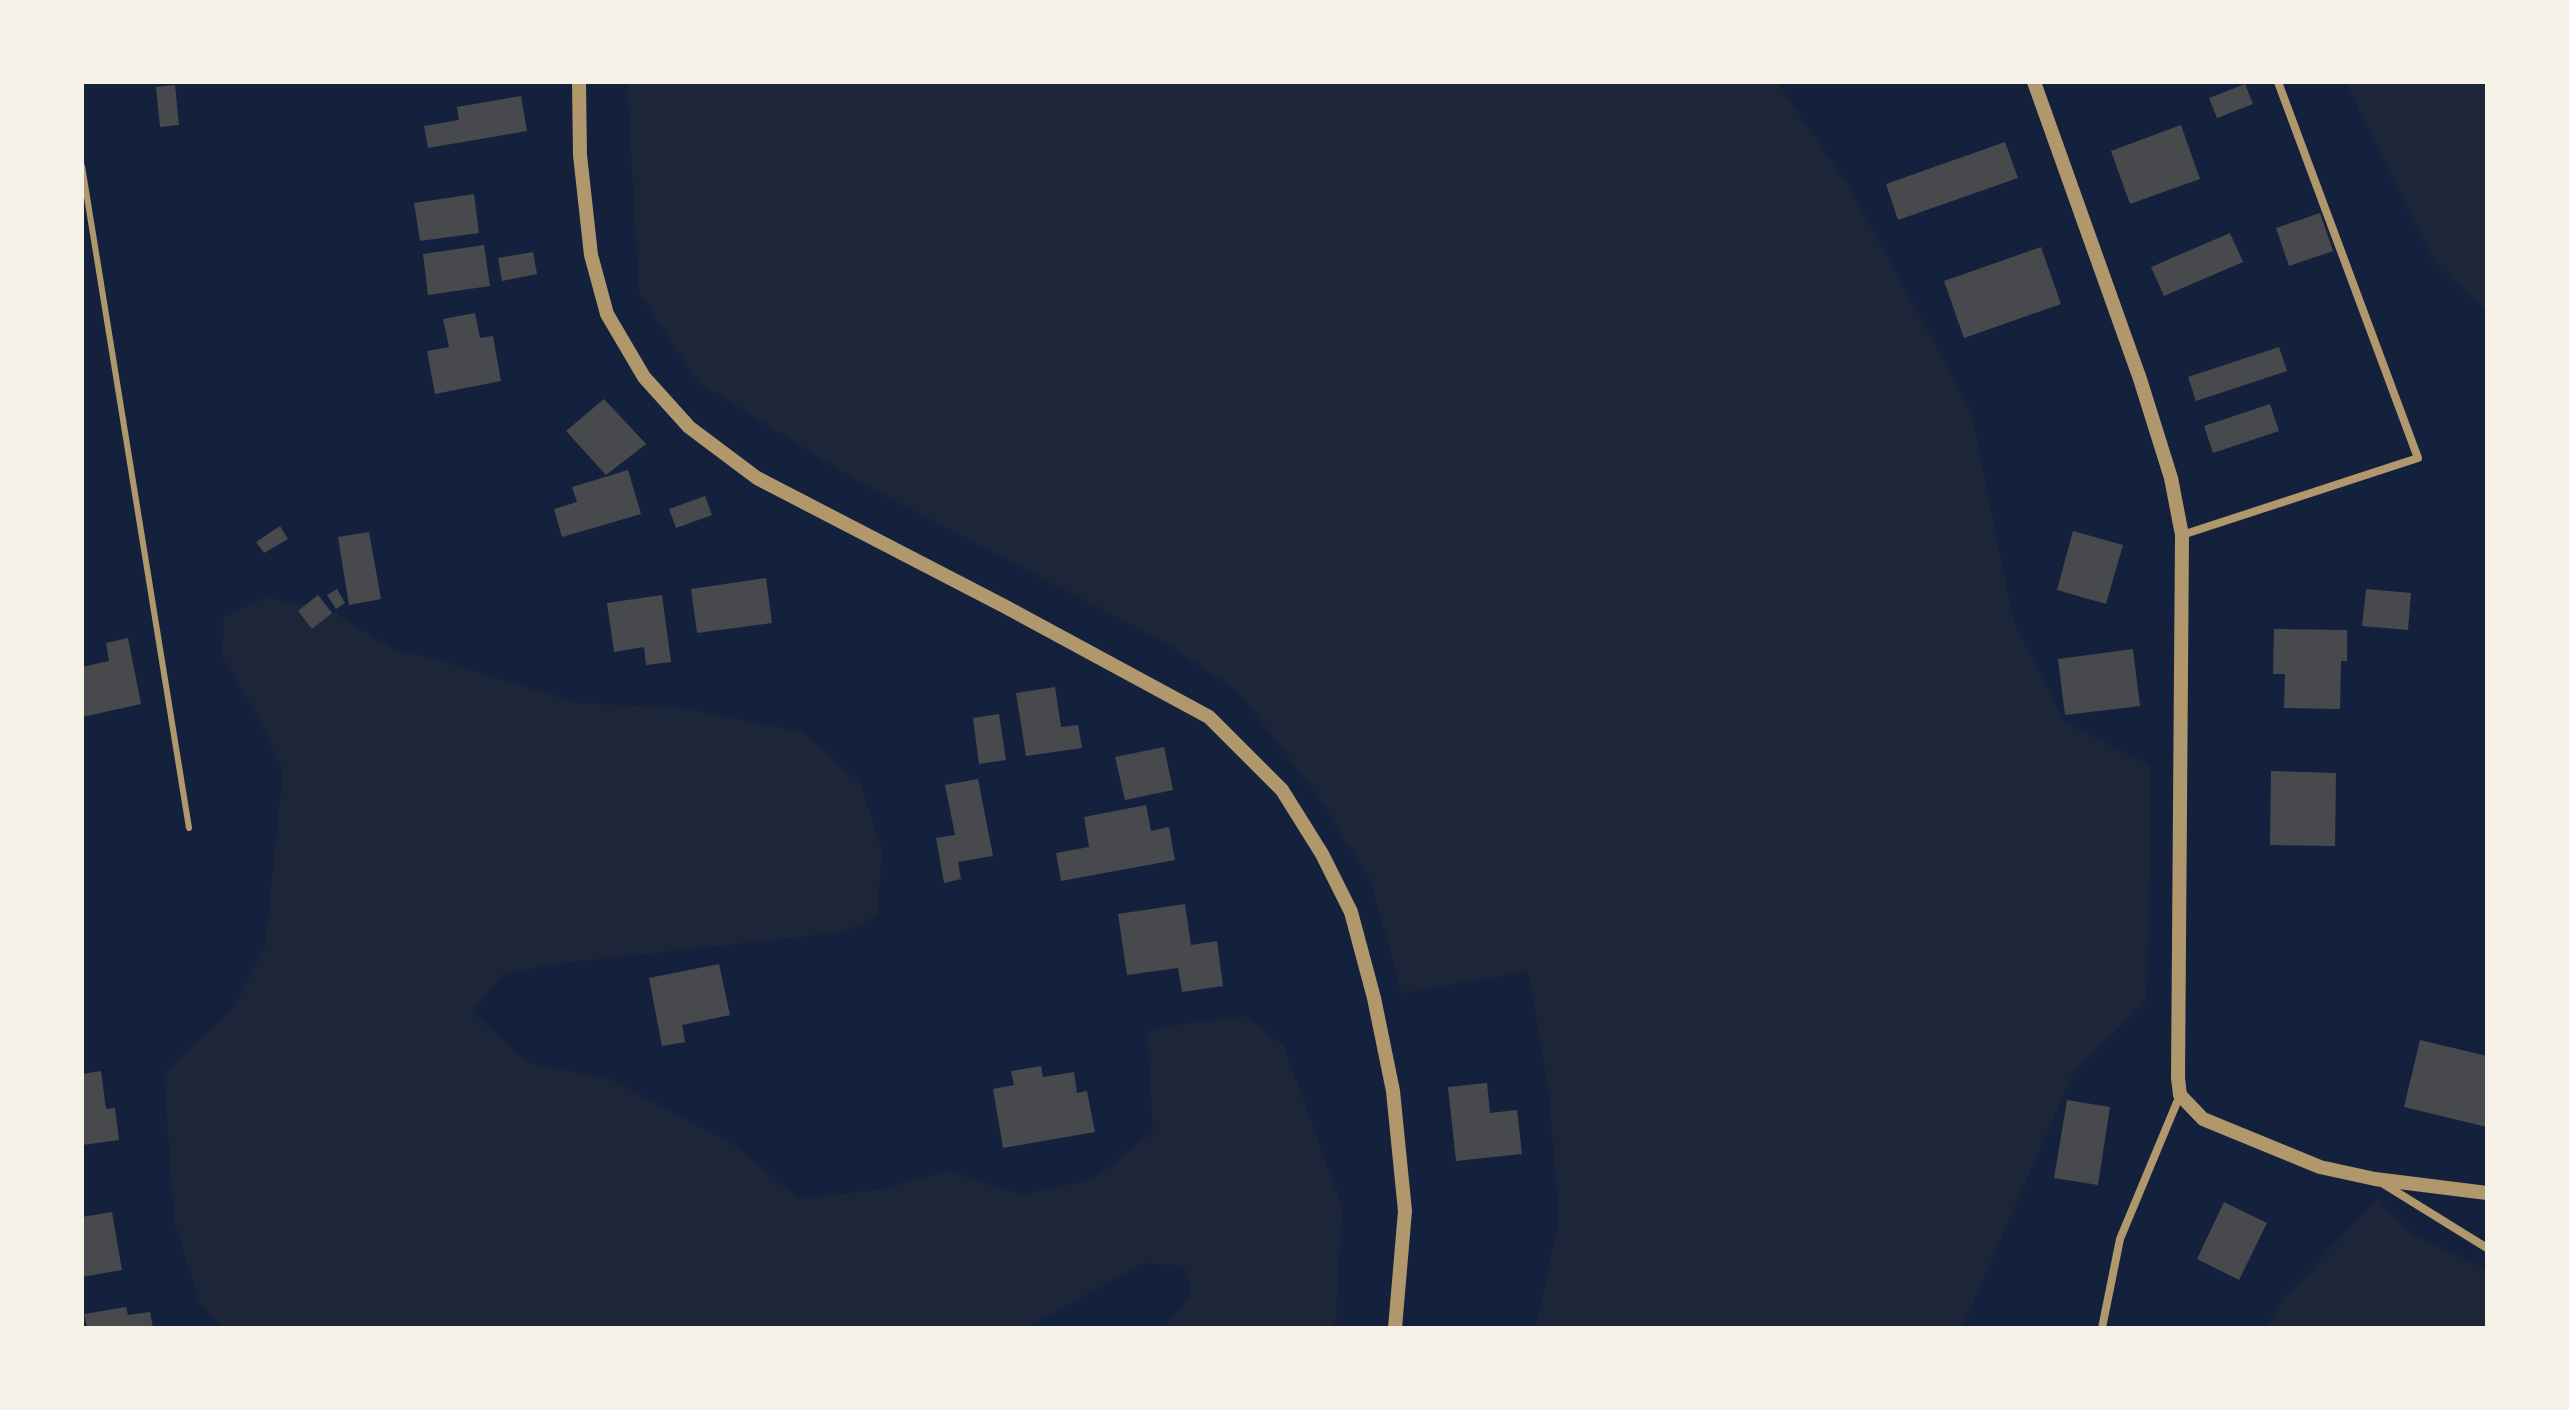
<!DOCTYPE html>
<html>
<head>
<meta charset="utf-8">
<style>
  body { margin:0 }
  #map { position:relative; width:2569px; height:1410px; overflow:hidden; background:#14213d; font-family:"Asap Condensed",sans-serif }
  canvas { display:block }
  .frame { position:absolute; inset:0; border:84px solid #f6f1e7; pointer-events:none }
</style>
</head>
<body>
<div id="map">
<canvas width="2569" height="1410"></canvas>
<div class="frame"></div>
</div>
<script>
const g = document.querySelector('canvas').getContext('2d');
g.lineJoin = 'round';
function paint(path, color) {
  g.fillStyle = color;
  g.fill(path, 'evenodd');
}
function poly(rows) {
  const path = new Path2D();
  for (const r of rows) {
    path.moveTo(r[0], r[1]);
    for (let i = 2; i < r.length; i += 2) path.lineTo(r[i], r[i + 1]);
  }
  return path;
}
function trace(path, color, width, dash) {
  g.strokeStyle = color;
  g.lineWidth = width;
  g.lineCap = dash ? 'butt' : 'round';
  g.setLineDash(dash || []);
  g.stroke(path);
}
const green = poly([
  [627,82,1777,82,1850,188,1971,411,2014,623,2065,722,2151,766,2147,1001,2073,1073,1962,1328,1536,1328,1559,1220,1548,1088,1528,971,1402,993,1370,879,1315,792,1238,691,1166,643,857,481,698,382,639,292],
  [2345,82,2487,82,2487,311,2435,264],
  [264,598,326,608,395,650,442,661,577,703,679,708,803,732,860,783,882,851,877,916,844,932,564,963,504,973,472,1012,528,1063,610,1079,736,1146,799,1199,885,1189,947,1171,1022,1195,1094,1179,1153,1131,1147,1033,1169,1026,1245,1016,1284,1046,1342,1207,1336,1319,1333,1328,1166,1328,1168,1321,1190,1298,1191,1288,1184,1266,1144,1263,1026,1328,222,1328,199,1301,174,1221,164,1073,233,1009,265,946,283,771,256,713,222,656,224,617],
  [2378,1198,2412,1234,2487,1269,2487,1328,2266,1328,2285,1297]
]);
const building = poly([
  [2245,84,2253,104,2217,118,2209,98],
  [175,85,179,125,160,127,156,87],
  [521,96,527,131,428,148,424,126,459,120,457,107],
  [2181,125,2200,179,2130,204,2111,151],
  [2005,142,2018,178,1898,220,1886,184],
  [474,194,479,233,420,241,414,203],
  [2320,213,2333,251,2289,266,2276,228],
  [2230,233,2243,262,2164,296,2151,267],
  [484,245,490,286,428,295,423,254],
  [2041,247,2061,304,1964,338,1944,281],
  [533,252,537,274,502,281,498,258],
  [475,313,480,338,493,336,501,381,435,394,427,351,449,347,443,319],
  [2279,347,2287,371,2196,401,2188,377],
  [604,399,646,444,606,475,566,431],
  [2270,404,2279,431,2213,453,2204,426],
  [628,470,641,514,562,537,554,509,577,502,572,487],
  [705,496,712,515,676,528,669,509],
  [280,526,288,539,264,553,256,542],
  [2073,531,2123,545,2106,604,2057,590],
  [369,532,381,599,349,605,338,537],
  [766,578,772,623,697,633,691,589],
  [337,589,345,603,336,609,327,595],
  [2366,589,2411,593,2408,630,2362,626],
  [318,595,332,613,312,629,298,611],
  [662,595,671,662,646,665,644,647,614,652,607,603],
  [2274,629,2347,630,2347,661,2341,661,2340,709,2284,708,2285,674,2273,674],
  [128,638,141,704,82,717,82,667,109,661,106,643],
  [2133,649,2140,706,2065,715,2058,659],
  [1055,687,1061,727,1078,725,1082,748,1026,756,1016,693],
  [999,714,1006,760,979,764,973,718],
  [1164,747,1173,790,1125,800,1115,757],
  [2271,771,2336,773,2335,846,2270,845],
  [978,779,993,856,958,862,961,879,944,883,936,838,955,835,945,785],
  [1146,805,1151,831,1169,827,1175,860,1061,881,1056,853,1089,847,1084,817],
  [1185,904,1191,945,1217,941,1223,986,1182,992,1178,968,1127,975,1118,914],
  [719,964,730,1015,682,1025,685,1042,662,1046,649,978],
  [2420,1040,2487,1056,2487,1127,2404,1107],
  [1041,1066,1043,1077,1074,1072,1077,1093,1087,1091,1095,1132,1003,1148,993,1089,1014,1085,1011,1071],
  [101,1071,106,1109,115,1108,119,1140,82,1145,82,1074],
  [1487,1083,1490,1113,1517,1110,1522,1154,1456,1161,1448,1087],
  [2067,1100,2110,1107,2098,1185,2054,1178],
  [2224,1202,2267,1223,2239,1280,2197,1259],
  [112,1212,122,1270,82,1277,82,1217],
  [126,1307,128,1315,150,1312,153,1328,87,1328,84,1314]
]);
const service = poly([
  [82,166,189,828]
]);
const minor = poly([
  [2182,535,2418,458,2278,82],
  [2382,1183,2487,1248],
  [2102,1328,2120,1239,2180,1095]
]);
const tertiary = poly([
  [579,82,580,155,591,255,607,314,644,377,689,427,757,478,1004,606,1209,717,1282,790,1322,854,1351,912,1374,998,1393,1091,1405,1211,1395,1328],
  [2034,82,2140,379,2171,478,2182,535,2178,1078,2180,1095,2203,1119,2320,1167,2375,1179,2487,1193]
]);
paint(green, '#1d2539');
paint(building, '#48494c');
trace(service, '#b1986c', 6);
trace(minor, '#b1986c', 8);
trace(tertiary, '#b1986c', 14);
</script>
</body>
</html>
